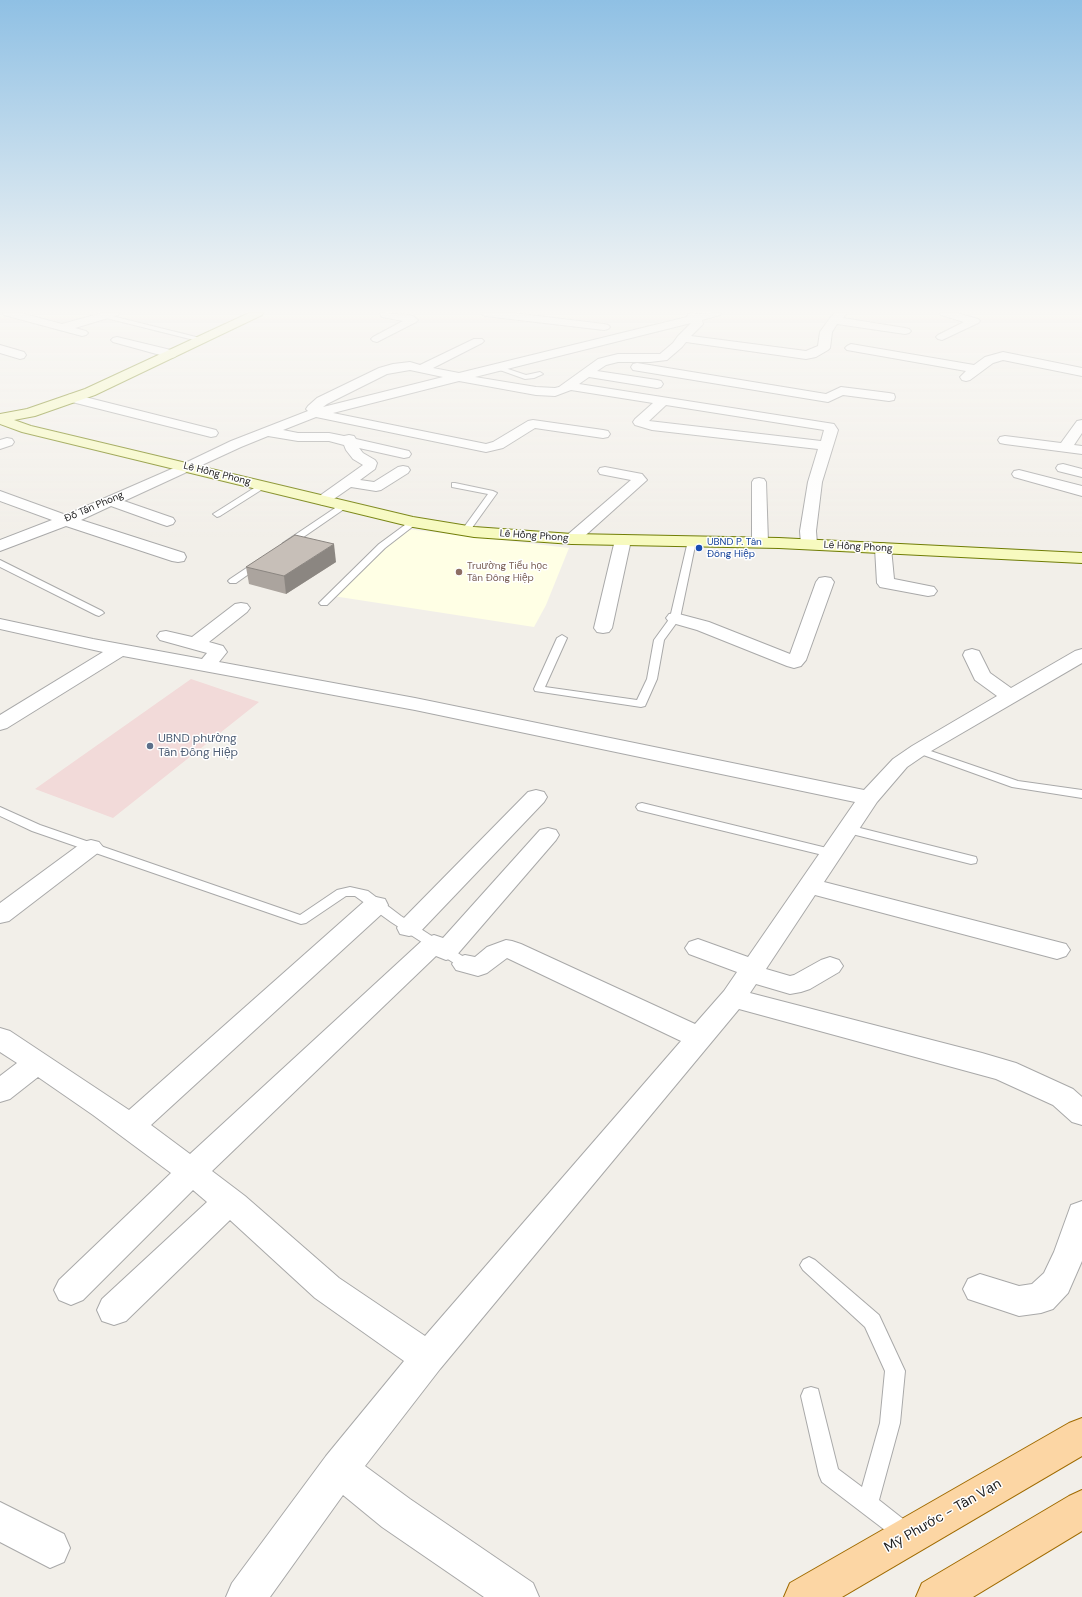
<!DOCTYPE html>
<html>
<head>
<meta charset="utf-8">
<style>
  body { margin:0 }
  canvas { display:block; background:#f2efe9 }
</style>
</head>
<body>
<canvas width="1082" height="1597"></canvas>
<script>
const g = document.querySelector('canvas').getContext('2d');
g.lineJoin = 'round';
function paint(path, color) {
  g.fillStyle = color;
  g.fill(path, 'evenodd');
}
function poly(rows) {
  const path = new Path2D();
  for (const r of rows) {
    path.moveTo(r[0], r[1]);
    for (let i = 2; i < r.length; i += 2) path.lineTo(r[i], r[i + 1]);
  }
  return path;
}
function trace(path, color, width, dash) {
  g.strokeStyle = color;
  g.lineWidth = width;
  g.lineCap = dash ? 'butt' : 'round';
  g.setLineDash(dash || []);
  g.stroke(path);
}
function label(font, color, halo, rows, align = 'center') {
  g.font = font + ' "DM Sans",sans-serif';
  g.lineWidth = 3;
  g.setLineDash([]);
  g.textBaseline = 'middle';
  g.strokeStyle = halo;
  g.fillStyle = color;
  for (const [text, x, y, turn = 0] of rows) {
    g.save();
    g.translate(x, y);
    g.rotate((+turn || 0) * Math.PI / 180);
    g.textAlign = isNaN(turn) ? turn : align;
    if (halo) g.strokeText(text, 0, 0);
    g.fillText(text, 0, 0);
    g.restore();
  }
}
const commercial = poly([
  [191,679,259,702,113,818,35,789]
]);
const education = poly([
  [407,529,569,548,546,605,534,627,333,596]
]);
const lane = poly([
  [104,314,204,339,205,340,202,342,102,317,102,315,104,314],
  [499,366,526,375,540,372,543,374,534,378,525,379,497,369,497,367,499,366],
  [262,483,268,483,269,485,220,516,217,517,213,514,262,483],
  [452,483,455,483,493,491,497,493,469,532,463,532,462,530,488,494,452,487,452,483],
  [344,502,348,505,347,507,289,547,283,547,282,545,283,543,344,502],
  [413,519,416,520,417,522,416,524,385,548,327,605,321,605,319,603,321,601,379,544,413,519],
  [692,538,696,541,680,618,664,640,657,679,645,706,641,707,535,691,534,689,557,638,562,635,567,638,545,687,637,700,647,679,654,640,670,618,688,541,692,538],
  [260,559,265,562,263,564,236,583,230,583,228,581,230,579,260,559],
  [0,560,102,611,104,613,99,616,96,615,0,567,0,560],
  [919,747,1018,781,1082,790,1082,798,1012,787,915,752,913,750,915,748,919,747],
  [642,803,831,849,835,850,837,853,835,856,831,857,638,810,636,807,638,804,642,803],
  [0,807,40,825,300,915,337,890,350,887,368,891,401,916,470,961,472,964,470,967,465,969,460,967,391,922,355,896,346,896,306,923,301,924,32,831,0,816,0,807],
  [848,825,976,857,977,860,976,863,971,864,844,832,842,829,844,826,848,825],
  [809,1257,815,1260,879,1315,905,1371,900,1423,879,1500,912,1526,916,1533,912,1540,905,1544,898,1540,822,1482,819,1475,801,1396,804,1389,811,1387,818,1389,838,1469,862,1487,880,1423,885,1371,865,1327,803,1270,800,1265,803,1260,809,1257]
]);
const street = poly([
  [3,313,21,313,62,324,102,313,119,313,118,315,75,328,86,331,88,333,86,335,82,336,4,315,3,313],
  [380,313,409,315,413,316,418,320,416,322,377,342,373,341,371,339,373,337,403,321,382,317,380,313],
  [480,313,513,313,604,324,608,325,610,327,608,329,604,330,485,316,480,313],
  [691,313,697,314,721,313,720,315,702,320,703,324,691,336,806,351,818,346,820,332,830,318,835,313,847,313,843,318,905,328,909,329,911,331,909,333,905,334,837,324,832,332,830,348,828,350,816,357,806,359,686,342,682,347,667,360,650,362,618,362,606,365,597,371,657,380,661,381,663,384,661,387,657,388,589,377,579,384,834,424,838,430,822,482,816,531,817,544,815,547,809,549,803,547,801,544,800,531,808,482,818,449,652,430,635,425,633,422,635,419,653,403,571,390,555,396,536,395,459,381,333,413,486,444,493,442,528,421,533,420,603,430,608,431,610,434,608,437,603,438,535,428,503,448,486,452,316,417,283,430,298,433,329,433,344,436,349,435,354,436,356,439,409,451,411,454,409,457,404,458,359,448,363,453,375,460,377,463,375,469,360,480,374,482,398,467,403,466,408,467,410,470,408,473,381,490,376,491,351,487,328,503,323,505,318,503,315,500,318,497,363,465,353,459,346,450,344,445,329,441,298,441,268,436,241,447,124,501,173,518,175,521,173,524,167,526,161,524,111,506,81,520,184,553,186,557,184,561,178,562,172,561,66,526,0,551,0,540,52,520,0,501,0,491,66,515,183,464,231,441,308,411,306,409,308,406,317,398,379,368,393,364,410,362,420,365,474,339,482,339,484,341,482,343,433,368,459,373,687,317,688,314,691,313],
  [691,323,678,336,673,343,660,354,618,354,598,359,559,387,555,388,536,387,475,377,691,323],
  [410,370,443,377,323,407,327,404,387,374,410,370],
  [666,405,824,430,821,441,649,421,666,405],
  [940,313,957,313,978,319,980,321,978,323,942,340,938,339,936,337,938,335,964,322,941,315,940,313],
  [117,337,175,351,177,354,175,357,171,358,113,342,111,340,113,338,117,337],
  [851,344,974,365,985,357,1003,352,1082,368,1082,376,1003,360,993,363,970,380,966,381,962,380,960,377,966,371,847,350,845,348,847,346,851,344],
  [0,345,24,352,26,355,24,358,20,359,0,353,0,345],
  [637,363,826,394,841,387,889,393,894,394,895,397,894,400,889,401,843,395,828,402,633,370,631,367,633,364,637,363],
  [73,394,216,430,218,433,216,436,211,437,68,401,67,398,68,395,73,394],
  [1082,420,1082,433,1074,445,1082,446,1082,454,1005,444,1000,443,998,440,1000,437,1005,436,1061,443,1077,421,1082,420],
  [7,438,12,439,14,442,12,445,0,449,0,440,7,438],
  [1063,464,1082,469,1082,477,1058,471,1056,468,1058,465,1063,464],
  [605,467,642,474,647,480,578,542,572,544,566,542,564,539,566,536,631,480,600,474,598,471,600,468,605,467],
  [1019,470,1082,486,1082,496,1014,477,1012,474,1014,471,1019,470],
  [759,478,764,479,766,482,768,542,766,545,760,547,754,545,752,542,752,482,754,479,759,478],
  [623,535,629,537,631,540,612,628,609,632,603,633,597,632,594,628,615,540,617,537,623,535],
  [883,543,889,545,891,548,894,579,934,587,937,591,934,595,928,596,880,587,877,583,875,548,877,545,883,543],
  [825,577,831,578,834,582,806,660,801,666,794,668,787,666,697,630,669,622,666,618,669,614,675,613,709,622,790,654,816,582,819,578,825,577],
  [241,603,247,604,250,608,247,612,209,642,223,646,227,652,219,662,415,698,864,790,893,759,912,746,997,696,975,680,963,655,965,651,972,649,979,651,990,673,1011,688,1075,651,1082,649,1082,663,926,754,907,767,877,802,824,882,1066,944,1070,950,1066,956,1057,959,815,895,766,969,790,976,794,975,821,960,830,957,839,960,843,966,839,972,810,989,801,992,790,994,756,984,750,993,982,1053,1016,1063,1073,1089,1082,1097,1082,1125,1072,1122,1053,1105,996,1079,739,1009,440,1369,365,1466,410,1499,533,1583,539,1597,484,1597,382,1527,343,1495,270,1597,226,1597,232,1583,326,1456,404,1361,315,1298,230,1220,126,1321,114,1325,102,1321,97,1310,102,1299,207,1202,193,1190,83,1300,71,1305,59,1300,54,1290,59,1280,171,1173,93,1115,38,1077,10,1099,0,1102,0,1076,17,1063,0,1052,0,1028,10,1031,129,1110,367,899,376,897,385,899,388,905,385,911,151,1125,190,1154,425,938,434,935,443,938,540,830,548,828,556,830,559,835,556,840,455,957,446,960,436,956,212,1171,245,1196,339,1278,425,1336,681,1041,507,958,487,973,478,976,456,970,452,964,456,958,465,955,475,957,487,947,506,940,512,941,521,944,695,1024,724,991,737,972,689,954,685,948,689,942,698,939,748,957,855,802,415,710,123,656,7,728,0,730,0,715,103,652,0,629,0,619,93,639,202,659,207,653,160,640,157,636,160,632,166,631,192,637,235,604,241,603],
  [536,790,544,792,547,797,544,802,418,934,409,936,400,934,397,928,400,922,528,792,536,790],
  [91,840,99,842,103,847,99,852,9,921,0,923,0,903,83,842,91,840],
  [1082,1201,1082,1261,1068,1293,1053,1309,1041,1313,1019,1316,968,1299,963,1289,968,1279,980,1274,1019,1286,1032,1284,1044,1273,1054,1252,1071,1205,1082,1201],
  [0,1502,64,1534,70,1548,64,1562,50,1568,0,1542,0,1502]
]);
const secondary = poly([
  [249,313,263,313,262,315,95,395,35,416,14,420,31,426,413,517,474,527,572,534,779,538,1082,553,1082,563,779,548,572,544,474,537,413,527,22,432,0,424,0,414,27,409,85,389,249,313]
]);
const primary = poly([
  [1082,1418,1082,1456,842,1597,784,1597,790,1583,1069,1423,1082,1418],
  [1082,1490,1082,1531,973,1597,916,1597,922,1583,1069,1496,1082,1490]
]);
const wall = poly([
  [336,562,286,594,249,584,246,567]
]);
const shadedWall = poly([
  [334,544,336,562,286,594,284,576]
]);
const building = poly([
  [295,535,334,544,284,576,246,567,295,535]
]);
const markers = [
  [699,548,4,"#1a4fb4"],
  [459,572,4,"#8d6e63"],
  [150,746,4,"#5c6f8a"]
];
const farStreetnames = [
  ["Lê Hồng Phong",217,474,14],
  ["Đỗ Tấn Phong",94,507,-23],
  ["Lê Hồng Phong",534,536,4],
  ["Lê Hồng Phong",858,547,3]
];
const farTransitnames = [
  ["UBND P. Tân",707,542],
  ["Đông Hiệp",707,554]
];
const farEducationnames = [
  ["Truường Tiểu học",467,566],
  ["Tân Đông Hiệp",467,578]
];
const serviceNames = [
  ["UBND phường",158,739],
  ["Tân Đông Hiệp",158,753]
];
const nearStreetnames = [
  ["Mỹ Phước - Tân Vạn",943,1516,-30]
];
paint(commercial, '#f2dad9');
paint(education, '#ffffe5');
trace(lane, '#a9a9a9', 2);
trace(street, '#a9a9a9', 2);
trace(secondary, '#707d05', 2);
trace(primary, '#a06b00', 2);
paint(lane, '#fff');
paint(street, '#fff');
paint(secondary, '#f7fabf');
paint(primary, '#fcd6a4');
paint(wall, '#aba49e');
paint(shadedWall, '#8b8681');
paint(building, '#c7bfb8');
trace(building, '#8b8681', 1);
const sky = g.createLinearGradient(0, 0, 0, 537);
sky.addColorStop(0, '#8fc0e4');
sky.addColorStop(0.58, '#f9f8f5');
sky.addColorStop(1, '#f9f8f500');
g.fillStyle = sky;
g.fillRect(0, 0, 1082, 537);
for (const [x, y, r, color] of markers) {
  const dot = new Path2D();
  dot.arc(x, y, r, 0, 2 * Math.PI);
  g.fillStyle = color;
  g.fill(dot);
  trace(dot, '#fff', 1.5);
}
label('10px', '#222', '#fff', farStreetnames);
label('10px', '#164399', '#fff', farTransitnames, 'left');
label('10px', '#785e54', '#fff', farEducationnames, 'left');
label('12px', '#4e5e75', '#fff', serviceNames, 'left');
label('14px', '#222', '#fff', nearStreetnames);
</script>
</body>
</html>
